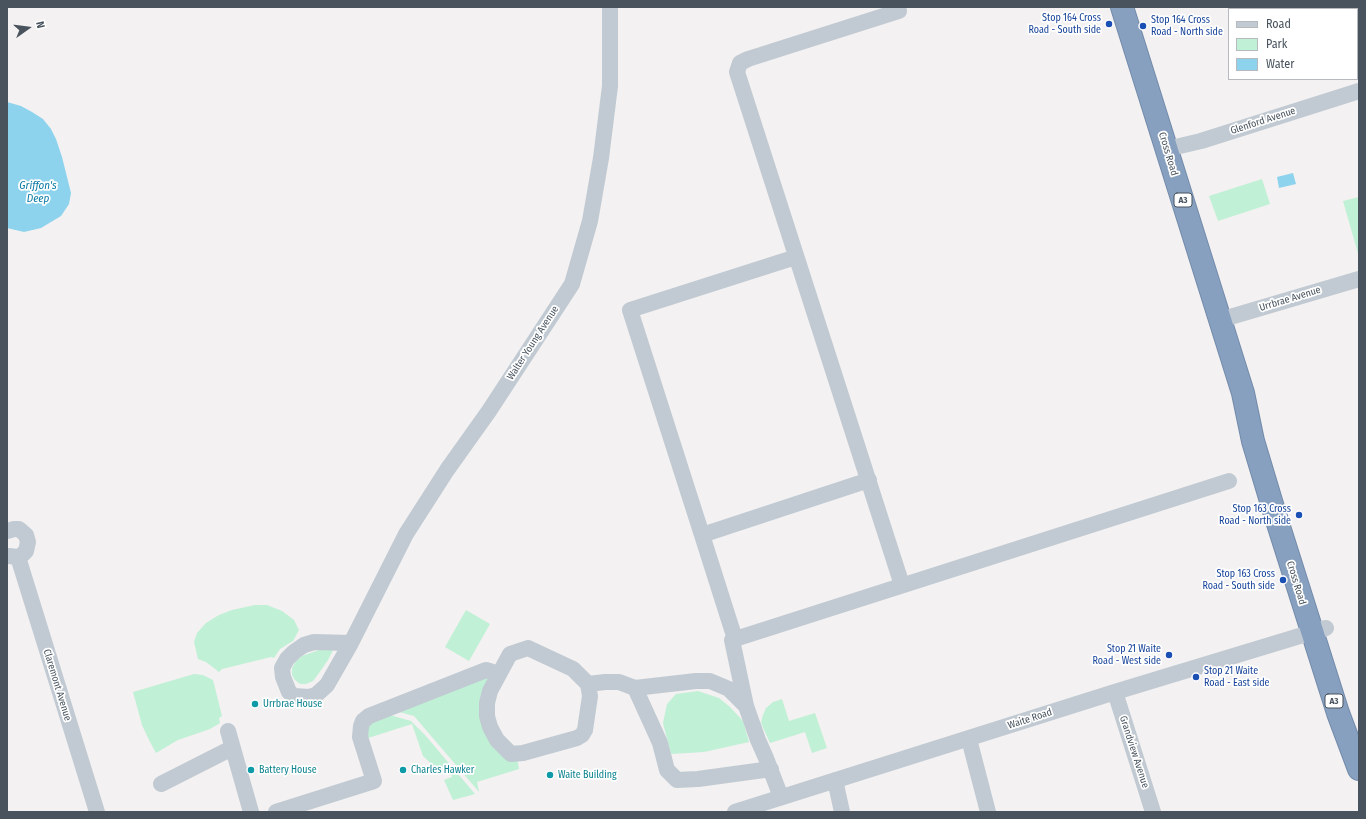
<!DOCTYPE html>
<html>
<head>
<meta charset="utf-8">
<style>
  body { margin:0 }
  #map { position:relative; width:1366px; height:819px; overflow:hidden; background:#f3f1f1; font-family:"Fira Sans Condensed",sans-serif }
  canvas { display:block }
  .frame { position:absolute; inset:0; border:8px solid #48535e; pointer-events:none }
  .legend { position:absolute; left:1228px; top:8px; width:130px; height:72px; box-sizing:border-box; background:#fff; border:1px solid #b6babf; margin:0; padding:5px 7px; list-style:none; font-size:12px; color:#48535e }
  .legend li { display:flex; align-items:center; gap:8px; height:20px }
  .legend b { width:20px; border:1px solid #b6babf }
  .north { position:absolute; left:8px; top:8px; width:40px; height:40px; -webkit-text-stroke:3px #fff; paint-order:stroke; rotate:76deg; font-size:11px; font-weight:700; line-height:16px; text-align:center; color:#48535e }
  .north::after { content:''; display:block; margin:auto; width:14px; height:18px; background:#48535e; clip-path:polygon(50% 0,100% 100%,50% 72%,0 100%) }
</style>
</head>
<body>
<div id="map">
<canvas width="1366" height="819"></canvas>
<div class="frame"></div>
<ul class="legend">
<li><b style="height:5px;background:#c1cad2"></b>Road</li>
<li><b style="height:11px;background:#c0f0d5"></b>Park</li>
<li><b style="height:11px;background:#8dd3ed"></b>Water</li>
</ul>
<div class="north">N</div>
</div>
<script>
const g = document.querySelector('canvas').getContext('2d');
g.lineJoin = 'round';
function paint(path, color) {
  g.fillStyle = color;
  g.fill(path, 'evenodd');
}
function poly(rows) {
  const path = new Path2D();
  for (const r of rows) {
    path.moveTo(r[0], r[1]);
    for (let i = 2; i < r.length; i += 2) path.lineTo(r[i], r[i + 1]);
  }
  return path;
}
function trace(path, color, width, dash) {
  g.strokeStyle = color;
  g.lineWidth = width;
  g.lineCap = dash ? 'butt' : 'round';
  g.setLineDash(dash || []);
  g.stroke(path);
}
function label(font, color, halo, rows, align = 'center') {
  g.font = font + ' "Fira Sans Condensed",sans-serif';
  g.lineWidth = 3.5;
  g.setLineDash([]);
  g.textBaseline = 'middle';
  g.strokeStyle = halo;
  g.fillStyle = color;
  for (const [text, x, y, turn = 0] of rows) {
    g.save();
    g.translate(x, y);
    g.rotate((+turn || 0) * Math.PI / 180);
    g.textAlign = isNaN(turn) ? turn : align;
    if (halo) g.strokeText(text, 0, 0);
    g.fillText(text, 0, 0);
    g.restore();
  }
}
const green = poly([
  [1262,179,1270,204,1218,221,1209,196],
  [1359,197,1359,257,1343,201],
  [255,605,267,605,282,611,294,620,299,630,293,641,280,649,274,658,271,657,222,669,219,672,206,662,198,659,194,642,197,633,206,623,219,615,232,610],
  [466,610,490,624,469,661,445,647],
  [322,649,333,650,328,660,319,673,313,681,306,684,300,684,295,680,292,675,292,668,296,661,302,656],
  [194,674,203,675,213,680,222,716,219,718,220,723,210,729,178,740,156,753,149,740,142,725,133,692],
  [487,676,488,681,481,704,517,758,519,769,477,782,479,792,414,716,388,709],
  [698,691,719,698,730,707,743,721,749,742,704,752,671,754,663,723,667,704,676,694],
  [782,699,789,721,815,713,827,748,812,753,805,732,770,743,761,723,763,715,766,708,773,702],
  [379,712,411,721,425,735,475,794,453,800,444,780,452,777,449,768,439,771,423,756,412,724,365,739,364,726]
]);
const water = poly([
  [7,102,21,106,32,112,43,119,51,129,56,139,62,157,71,193,69,204,61,216,41,228,24,232,7,228],
  [1293,173,1296,184,1279,188,1277,177]
]);
const minor = poly([
  [899,11,748,59,740,63,737,72,902,585],
  [1167,149,1201,141,1359,91],
  [796,257,630,310,702,535,869,480],
  [1220,320,1359,279],
  [7,531,14,529,19,529,26,535,28,542,26,551,22,555,18,557,9,556],
  [702,535,735,639],
  [18,557,97,812],
  [351,643,314,642,304,645,294,652,287,659,282,668,283,677,289,692,294,696,309,697,316,695,327,685,351,643,406,534,447,470,489,411,572,284,590,221,601,158,610,86,610,7],
  [528,648,573,669,588,684,590,696,585,730,582,735,577,738,523,753,511,754,497,740,490,727,487,716,487,703,490,691,510,654,528,648],
  [588,684,605,682,619,682,635,688,696,681,710,681,729,689,746,706,758,740,766,758,781,797],
  [635,688,660,743,667,770,677,780,698,779,771,769],
  [1115,692,1153,812],
  [746,706,732,640,1229,481],
  [228,731,251,812],
  [969,739,988,812],
  [835,780,842,812],
  [161,784,232,748],
  [276,812,374,781,360,737,361,726,363,721,369,716,486,670,499,674],
  [735,812,1115,692,1326,628]
]);
const highway = poly([
  [1122,7,1243,393,1253,441,1274,511,1338,713,1359,769]
]);
const markers = [
  [1109,24,4,"#1a4fb4"],
  [1143,26,4,"#1a4fb4"],
  [1299,515,4,"#1a4fb4"],
  [1283,580,4,"#1a4fb4"],
  [1169,655,4,"#1a4fb4"],
  [1196,677,4,"#1a4fb4"],
  [255,704,4,"#0f9aa8"],
  [251,770,4,"#0f9aa8"],
  [403,770,4,"#0f9aa8"],
  [550,775,4,"#0f9aa8"]
];
const shields = [
  [1183,200,18],
  [1334,701,18]
];
const shieldNames = [
  ["A3",1183,200],
  ["A3",1334,701]
];
const transitNames = [
  ["Stop 164 Cross",1101,18],
  ["Road - South side",1101,30],
  ["Stop 164 Cross",1151,20,"left"],
  ["Road - North side",1151,32,"left"],
  ["Stop 163 Cross",1291,509],
  ["Road - North side",1291,521],
  ["Stop 163 Cross",1275,574],
  ["Road - South side",1275,586],
  ["Stop 21 Waite",1161,649],
  ["Road - West side",1161,661],
  ["Stop 21 Waite",1204,671,"left"],
  ["Road - East side",1204,683,"left"]
];
const streetNames = [
  ["Glenford Avenue",1263,121,-18],
  ["Cross Road",1168,154,73],
  ["Urrbrae Avenue",1290,299,-17],
  ["Walter Young Avenue",533,343,-57],
  ["Cross Road",1296,583,73],
  ["Claremont Avenue",57,685,73],
  ["Waite Road",1030,719,-18],
  ["Grandview Avenue",1134,752,72]
];
const cultureNames = [
  ["Urrbrae House",263,704],
  ["Battery House",259,770],
  ["Charles Hawker",411,770],
  ["Waite Building",558,775]
];
const waterNames = [
  ["Griffon's",38,186],
  ["Deep",38,199]
];
paint(green, '#c0f0d5');
paint(water, '#8dd3ed');
trace(highway, '#738bab', 24);
trace(minor, '#c1cad2', 16);
trace(highway, '#88a0bf', 22);
for (const [x, y, r, color] of markers) {
  const dot = new Path2D();
  dot.arc(x, y, r, 0, 2 * Math.PI);
  g.fillStyle = color;
  g.fill(dot);
  trace(dot, '#fff', 1.5);
}
for (const [x, y, w] of shields) {
  const box = new Path2D();
  box.roundRect(x - w / 2, y - 7, w, 14, 3);
  g.fillStyle = '#fff';
  g.fill(box);
  trace(box, '#48535e', 1);
}
label('bold 9px', '#48535e', null, shieldNames);
label('10px', '#164399', '#fff', transitNames, 'right');
label('10px', '#48535e', '#fff', streetNames);
label('10px', '#0d838f', '#fff', cultureNames, 'left');
label('italic 11px', '#0b7ca6', '#fff', waterNames);
</script>
</body>
</html>
